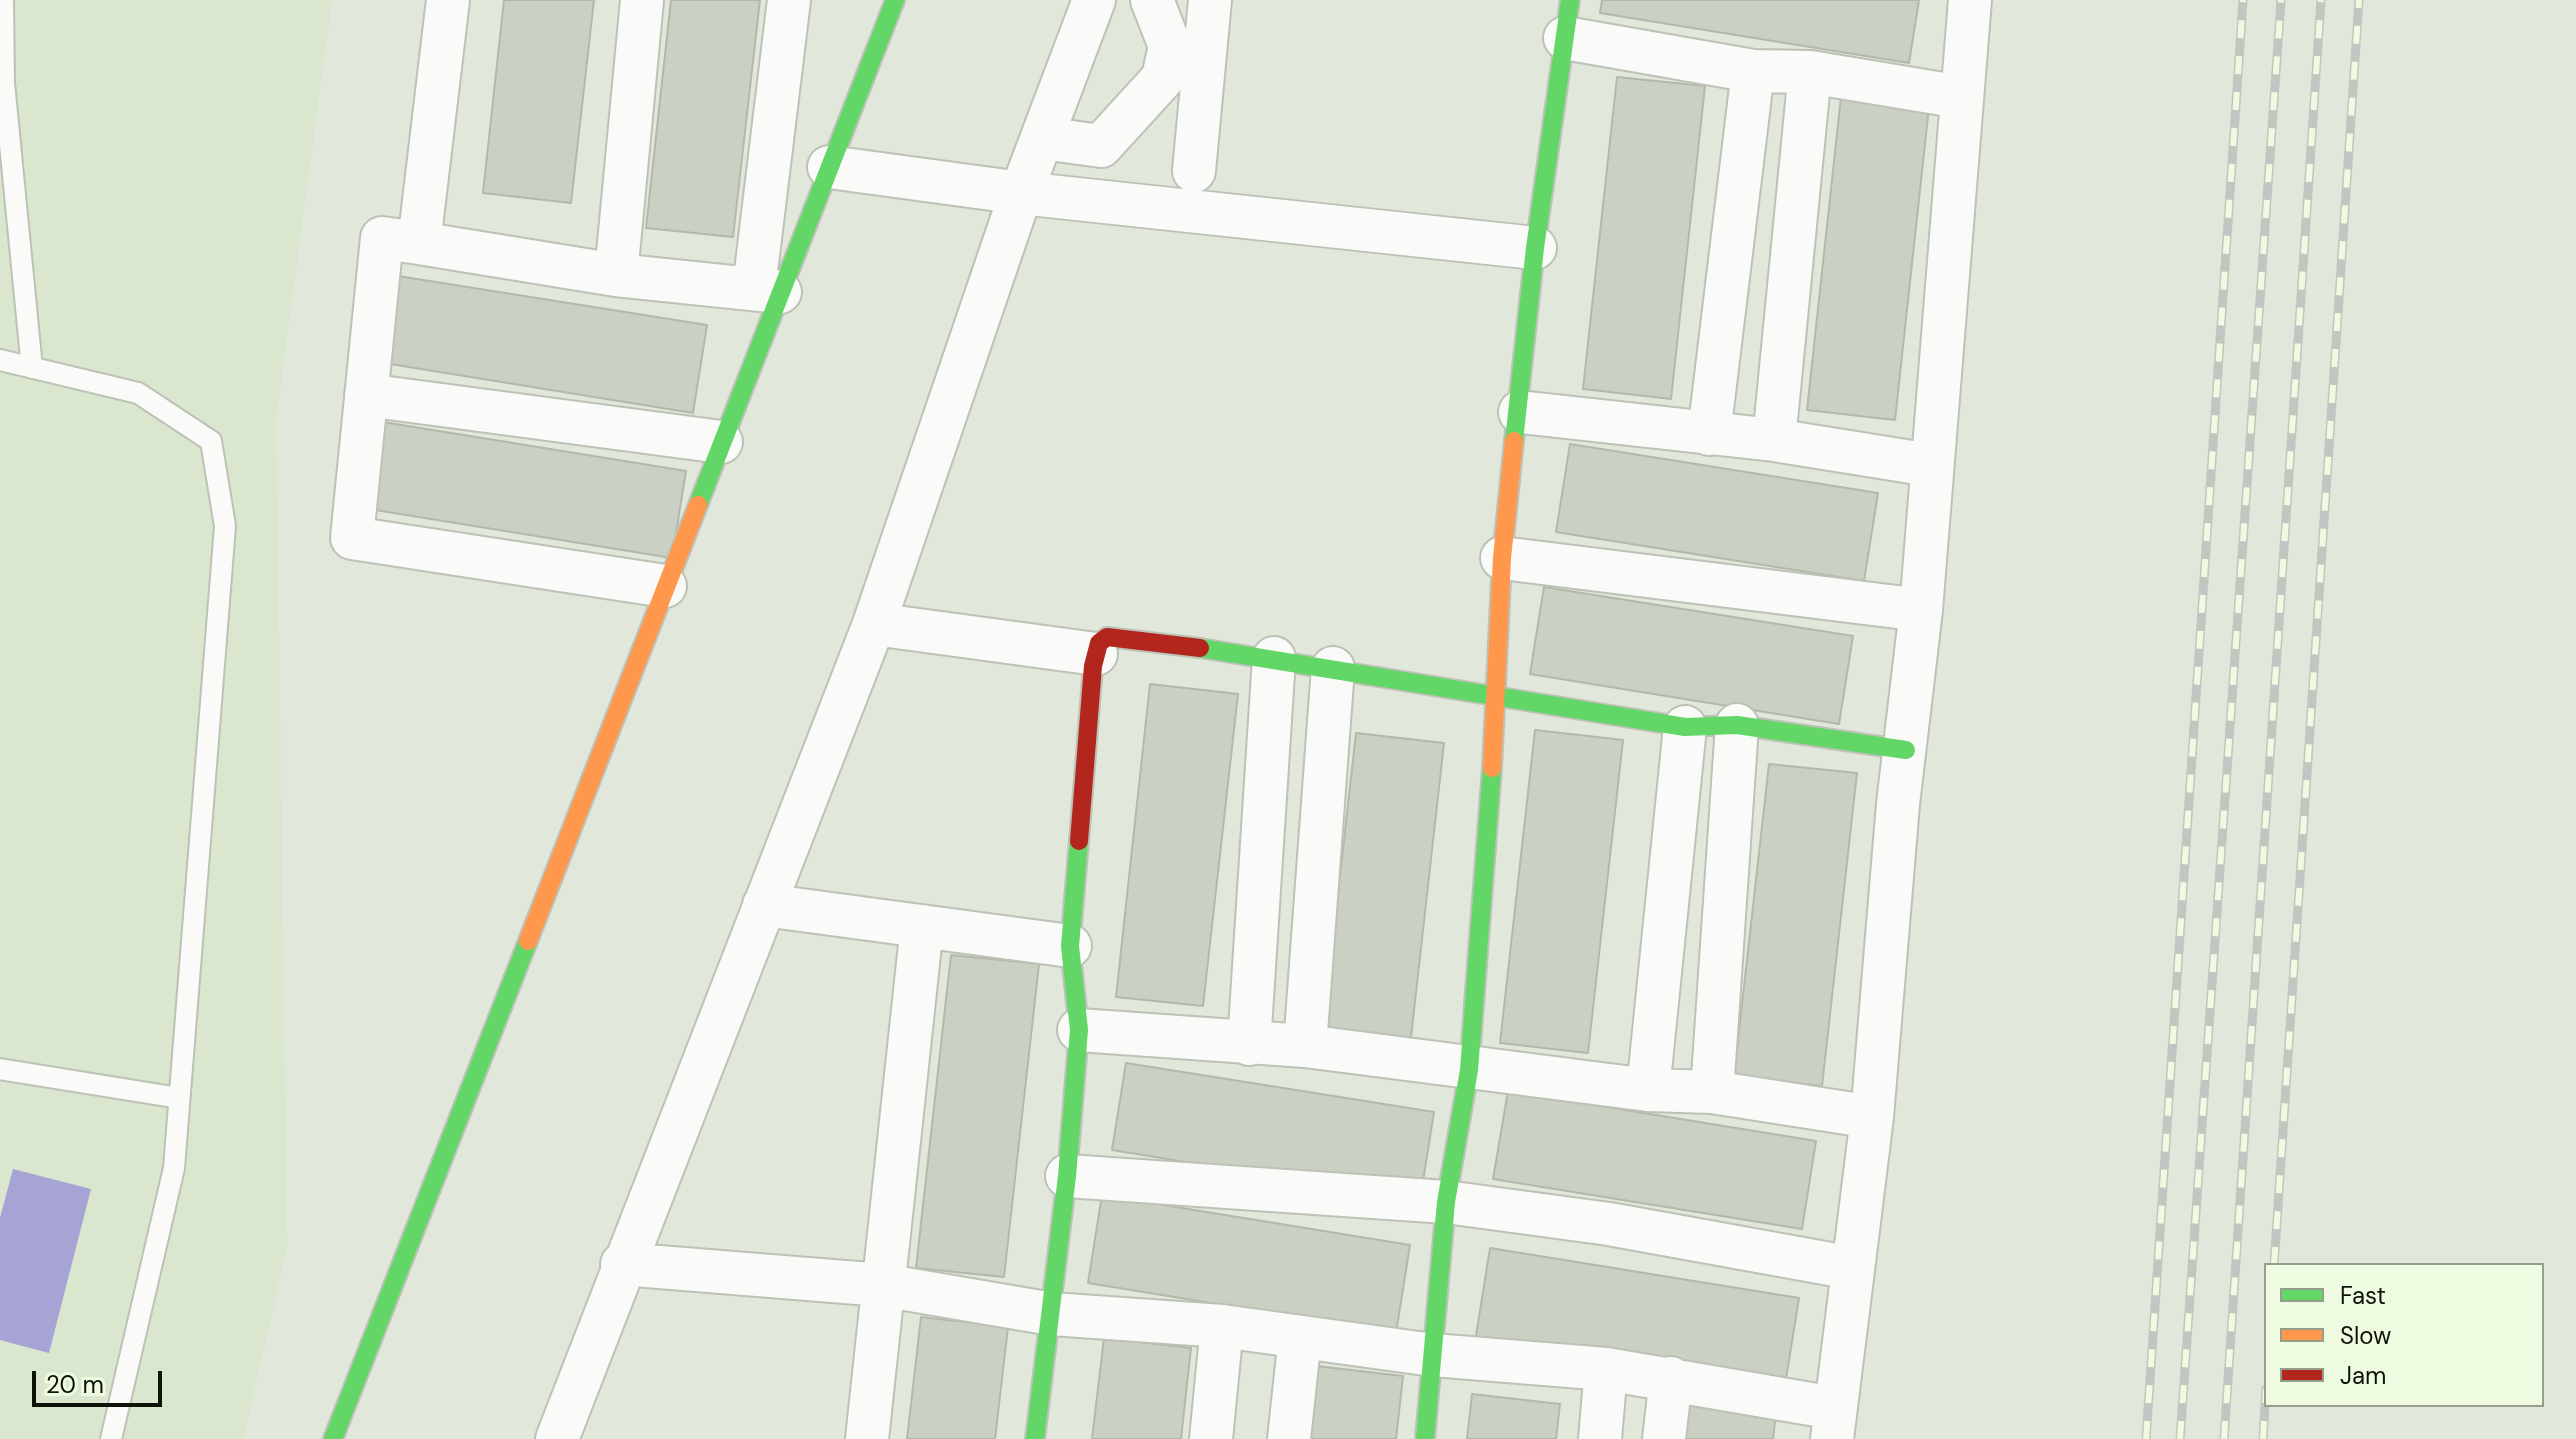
<!DOCTYPE html>
<html>
<head>
<meta charset="utf-8">
<style>
  body { margin:0 }
  #map { position:relative; width:2576px; height:1439px; overflow:hidden; background:#e1e7da; font-family:"DM Sans",sans-serif }
  canvas { display:block }
  .legend { position:absolute; left:2264px; top:1263px; width:280px; height:144px; box-sizing:border-box; background:#eefbe1; border:2px solid #949e8b; margin:0; padding:10px 14px; list-style:none; font-size:24px; color:#0e130a }
  .legend li { display:flex; align-items:center; gap:16px; height:40px }
  .legend b { width:40px; border:2px solid #949e8b }
  .scale { position:absolute; left:32px; top:1371px; width:130px; height:36px; box-sizing:border-box; border:4px solid #0e130a; border-top:0; padding-left:10px; font-size:24px; line-height:28px; white-space:nowrap; color:#0e130a; -webkit-text-stroke:6px #eefbe1; paint-order:stroke }
</style>
</head>
<body>
<div id="map">
<canvas width="2576" height="1439"></canvas>
<ul class="legend">
<li><b style="height:10px;background:#63d668"></b>Fast</li>
<li><b style="height:10px;background:#ff974d"></b>Slow</li>
<li><b style="height:10px;background:#b3261e"></b>Jam</li>
</ul>
<div class="scale">20 m</div>
</div>
<script>
const g = document.querySelector('canvas').getContext('2d');
g.lineJoin = 'round';
function paint(path, color) {
  g.fillStyle = color;
  g.fill(path, 'evenodd');
}
function poly(rows) {
  const path = new Path2D();
  for (const r of rows) {
    path.moveTo(r[0], r[1]);
    for (let i = 2; i < r.length; i += 2) path.lineTo(r[i], r[i + 1]);
  }
  return path;
}
function trace(path, color, width, dash) {
  g.strokeStyle = color;
  g.lineWidth = width;
  g.lineCap = dash ? 'butt' : 'round';
  g.setLineDash(dash || []);
  g.stroke(path);
}
const built = poly([
  [0,0,332,0,276,419,287,1248,243,1439,0,1439]
]);
const water = poly([
  [13,1169,91,1189,49,1353,0,1340,0,1218]
]);
const building = poly([
  [504,0,594,0,571,203,483,193,504,0],
  [671,0,760,0,733,237,646,228,671,0],
  [1602,0,1919,0,1909,63,1600,13,1602,0],
  [1617,77,1705,86,1671,399,1583,389,1617,77],
  [1841,97,1929,107,1895,420,1807,410,1841,97],
  [398,276,707,325,693,413,384,363,398,276],
  [377,421,686,471,672,558,363,508,377,421],
  [1570,444,1878,493,1864,581,1556,532,1570,444],
  [1544,587,1853,636,1839,724,1530,674,1544,587],
  [1150,684,1238,694,1203,1006,1116,997,1150,684],
  [1535,730,1623,740,1588,1053,1500,1043,1535,730],
  [1356,733,1444,743,1409,1055,1321,1046,1356,733],
  [1769,764,1857,773,1822,1086,1734,1076,1769,764],
  [951,955,1039,964,1004,1277,916,1268,951,955],
  [1126,1063,1434,1112,1420,1200,1112,1150,1126,1063],
  [1508,1091,1816,1141,1802,1229,1493,1179,1508,1091],
  [1102,1195,1410,1245,1396,1333,1088,1283,1102,1195],
  [1490,1248,1799,1298,1785,1385,1476,1336,1490,1248],
  [921,1317,1008,1327,995,1439,907,1439,921,1317],
  [1104,1338,1191,1348,1181,1439,1092,1439,1104,1338],
  [1316,1366,1403,1376,1396,1439,1308,1439,1316,1366],
  [1472,1394,1560,1404,1556,1439,1467,1439,1472,1394],
  [1688,1403,1776,1413,1773,1439,1684,1439,1688,1403]
]);
const lane = poly([
  [3,0,4,83,32,368],
  [0,360,138,393,211,441,225,526,174,1168,111,1439],
  [0,1069,179,1098]
]);
const street = poly([
  [448,0,419,243,616,275,780,292],
  [1565,38,1753,71,1810,72,1961,97],
  [1042,138,1101,146,1163,78,1170,46,1152,0],
  [829,167,1021,193,1535,248],
  [1194,171,1210,0],
  [419,243,382,238,352,538,665,586],
  [616,275,642,0],
  [754,288,789,0],
  [366,395,721,442],
  [1520,412,1774,440,1930,465],
  [1709,434,1753,71],
  [1774,440,1810,72],
  [1502,558,1921,610],
  [874,624,1096,654],
  [764,905,1070,946],
  [1079,1030,1305,1046,1648,1090,1712,1092,1872,1117],
  [1249,1044,1274,658],
  [1305,1046,1333,668],
  [1648,1090,1685,727],
  [1712,1092,1737,725],
  [1067,1176,1446,1202,1609,1224,1852,1268],
  [622,1264,882,1285,1052,1314,1222,1326,1433,1355,1606,1369,1834,1408],
  [557,1439,874,624,1021,193,1094,0],
  [867,1439,922,926],
  [1211,1439,1222,1326],
  [1289,1439,1300,1337],
  [1600,1439,1606,1369],
  [1664,1439,1671,1378],
  [1832,1439,1872,1117,1898,804,1921,610,1970,0]
]);
const fast = poly([
  [1514,441,1535,248,1570,0],
  [698,505,895,0],
  [1200,648,1685,727,1737,725,1906,750],
  [333,1439,528,941],
  [1035,1439,1067,1176,1079,1030,1070,946,1079,841],
  [1425,1439,1446,1202,1469,1070,1492,768]
]);
const slow = poly([
  [1492,768,1502,558,1514,441],
  [528,941,698,505]
]);
const jam = poly([
  [1079,841,1093,666,1099,643,1107,637,1200,648]
]);
const rail = poly([
  [2274,1265,2359,0],
  [2146,1439,2243,0],
  [2180,1439,2281,0],
  [2224,1439,2321,0],
  [2263,1439,2266,1389]
]);
paint(built, '#dae6ce');
paint(water, '#a5a4d5');
paint(building, '#cbd0c5');
trace(building, '#b3b8ad', 2);
trace(lane, '#bdc2b7', 24);
trace(street, '#bdc2b7', 46);
trace(fast, '#bdc2b7', 22);
trace(slow, '#bdc2b7', 22);
trace(jam, '#bdc2b7', 22);
trace(lane, '#fafbf9', 20);
trace(street, '#fafbf9', 42);
trace(fast, '#63d668', 18);
trace(slow, '#ff974d', 18);
trace(jam, '#b3261e', 18);
trace(rail, '#c3c5c1', 9);
trace(rail, '#eefbe1', 6, [18]);
</script>
</body>
</html>
